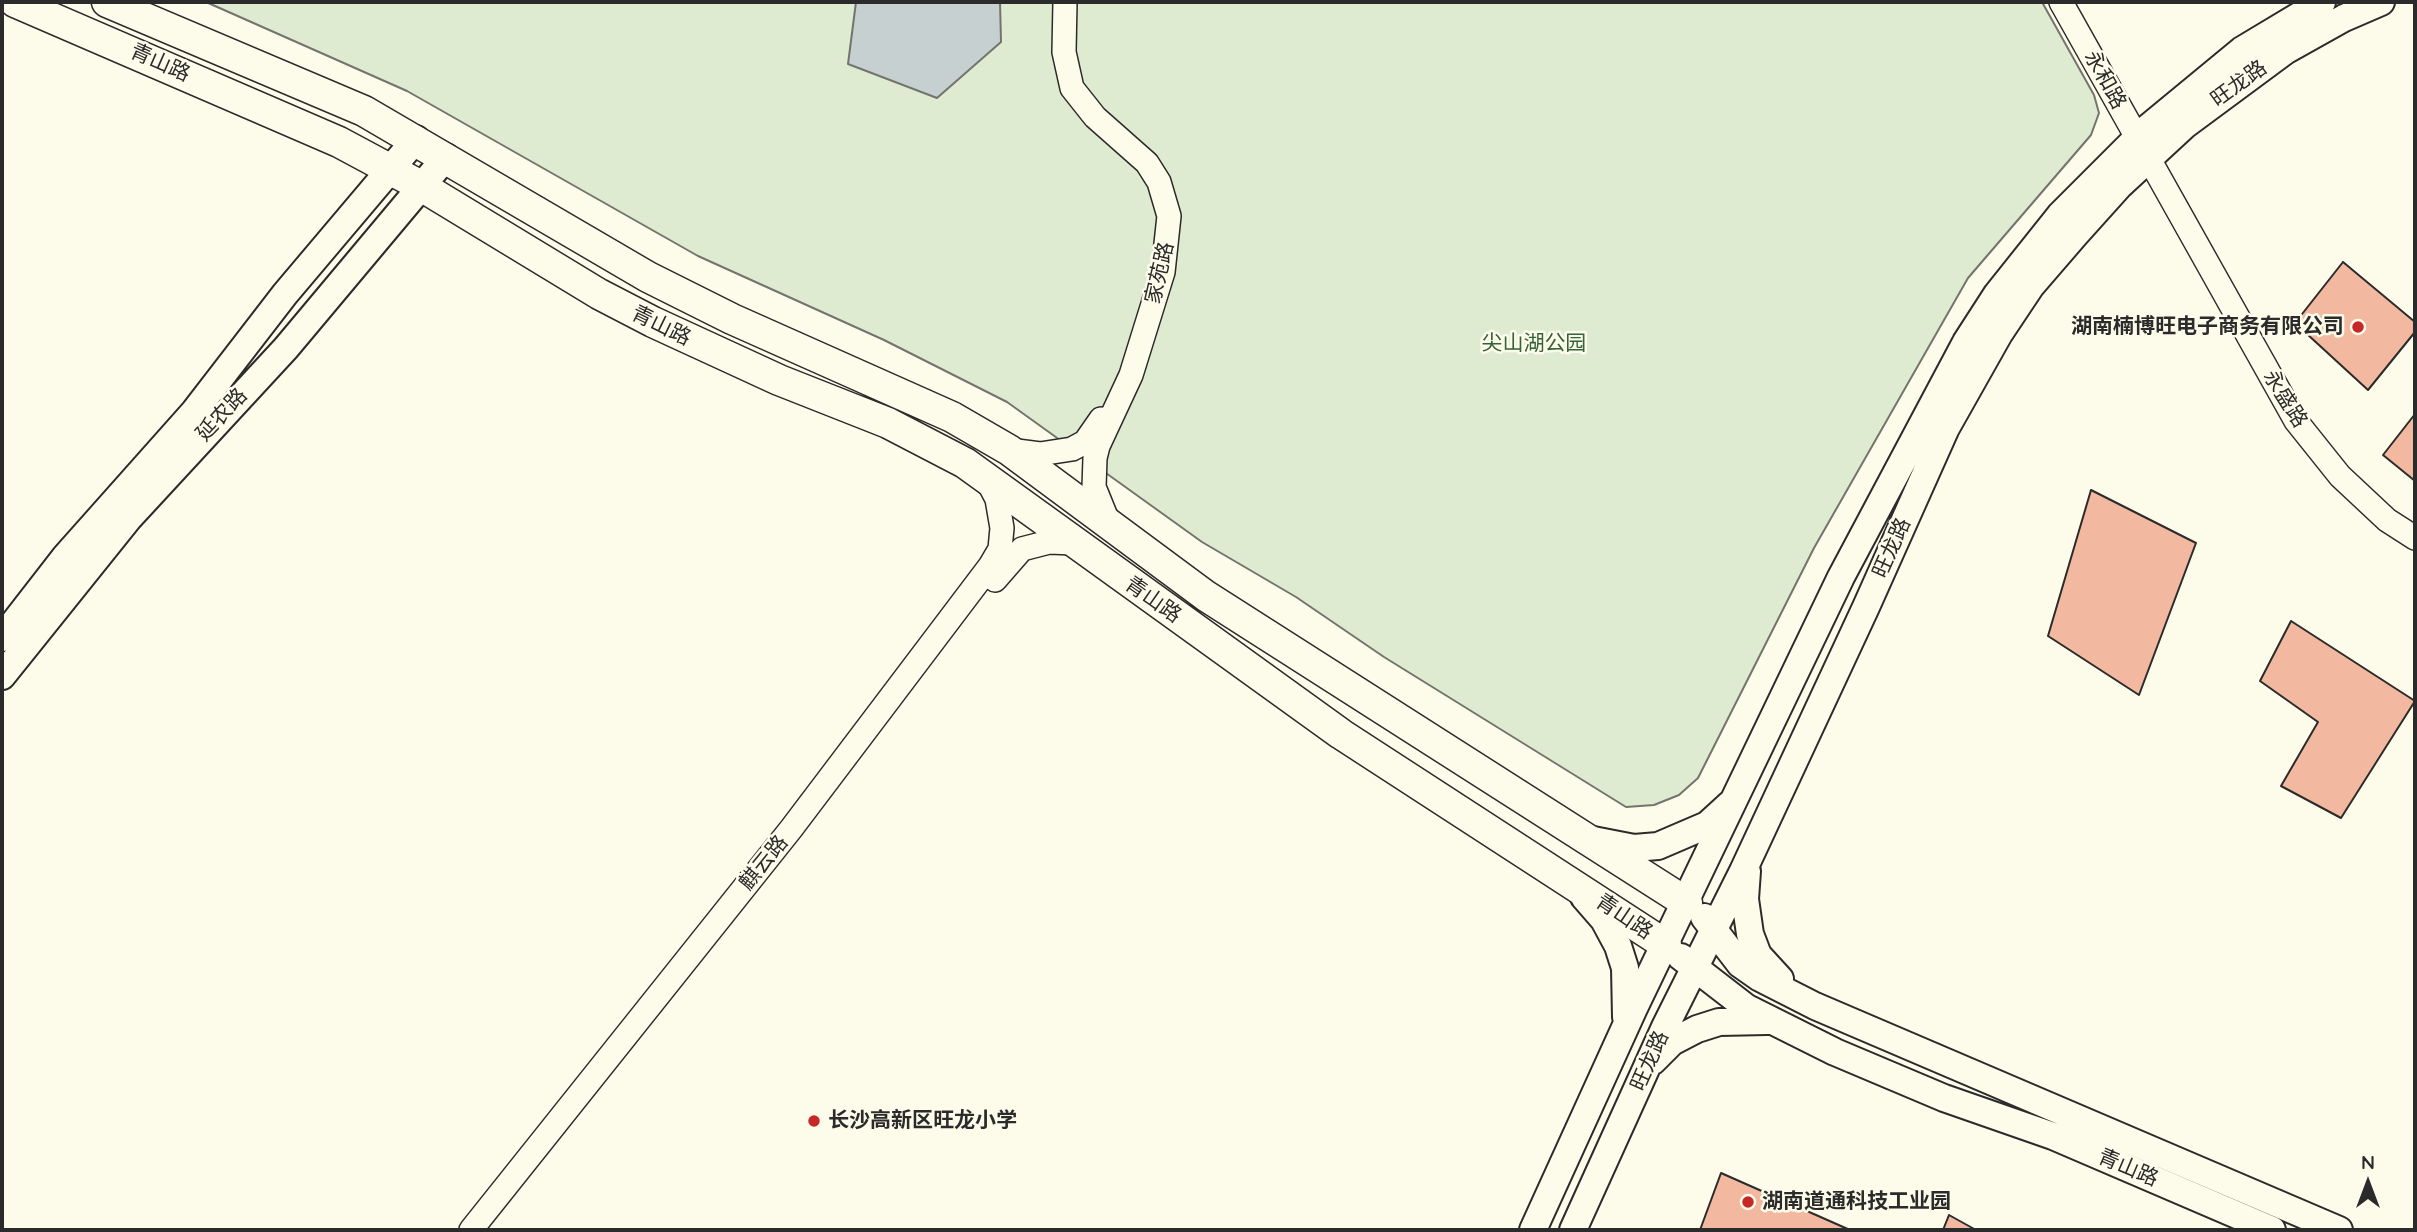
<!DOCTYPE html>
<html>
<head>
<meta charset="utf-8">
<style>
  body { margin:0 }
  #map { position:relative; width:2417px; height:1232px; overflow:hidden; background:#fdfbea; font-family:Quicksand,sans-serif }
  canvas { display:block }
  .frame { position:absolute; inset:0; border:4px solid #2b2b2b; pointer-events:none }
  .north { position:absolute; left:2333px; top:1148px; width:70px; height:70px; -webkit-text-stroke:5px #fdfbea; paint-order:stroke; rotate:0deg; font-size:19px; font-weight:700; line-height:28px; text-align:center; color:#2b2b2b }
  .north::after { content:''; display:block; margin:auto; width:24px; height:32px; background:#2b2b2b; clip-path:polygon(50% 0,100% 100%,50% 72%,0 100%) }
</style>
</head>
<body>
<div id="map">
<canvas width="2417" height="1232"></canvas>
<div class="frame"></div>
<div class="north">N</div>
</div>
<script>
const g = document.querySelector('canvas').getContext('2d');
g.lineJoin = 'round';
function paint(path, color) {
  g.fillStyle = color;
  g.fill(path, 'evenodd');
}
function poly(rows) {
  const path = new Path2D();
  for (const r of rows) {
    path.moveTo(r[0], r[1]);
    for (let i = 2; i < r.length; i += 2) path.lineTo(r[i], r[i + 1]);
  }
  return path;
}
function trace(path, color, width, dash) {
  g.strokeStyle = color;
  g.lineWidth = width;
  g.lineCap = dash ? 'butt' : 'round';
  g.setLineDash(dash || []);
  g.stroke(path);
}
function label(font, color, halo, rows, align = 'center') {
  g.font = font + ' Quicksand,"Noto Sans SC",sans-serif';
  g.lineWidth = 5;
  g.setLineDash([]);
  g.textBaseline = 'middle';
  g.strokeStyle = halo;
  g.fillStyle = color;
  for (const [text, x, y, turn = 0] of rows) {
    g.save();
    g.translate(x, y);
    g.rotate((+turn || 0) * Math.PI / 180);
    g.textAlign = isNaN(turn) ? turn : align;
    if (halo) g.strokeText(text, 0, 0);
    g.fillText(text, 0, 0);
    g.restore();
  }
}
const green = poly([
  [206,2,2042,2,2094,95,2099,113,2091,135,1968,278,1814,548,1698,778,1679,795,1654,805,1626,807,1384,657,1296,597,1202,542,1007,402,884,340,698,256,407,91,206,2]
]);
const water = poly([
  [856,2,1000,2,1001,42,937,98,848,64,856,2]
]);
const building = poly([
  [2343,262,2415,322,2415,332,2368,390,2295,323,2343,262],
  [2415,414,2415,481,2383,455,2415,414],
  [2091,490,2196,543,2139,695,2048,636,2091,490],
  [2291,621,2415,701,2341,818,2281,786,2318,722,2260,681,2291,621],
  [1721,1173,1850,1230,1700,1230,1721,1173],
  [1949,1215,1976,1230,1943,1230,1949,1215]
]);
const tertiary = poly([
  [1065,2,1064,52,1072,88,1095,117,1147,163,1159,182,1169,216,1163,272,1131,375,1098,446,1095,458,1094,487,1109,524],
  [2061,2,2296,421,2340,476,2387,520,2415,538],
  [1009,450,1040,454,1072,449,1085,442,1101,419],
  [995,580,1022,549,1049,542,1074,543],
  [471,1230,791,829,990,566,1000,549,1002,528,997,499,986,478]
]);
const secondary = poly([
  [2,638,65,557,194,412,285,294,416,139],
  [2,676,128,519,286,348,446,157],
  [1593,840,1634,848,1658,846,1707,825,1730,804],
  [1747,871,1745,899,1750,934,1758,955,1780,979],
  [1584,897,1604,920,1618,946,1625,968,1626,1017],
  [1704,917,1740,964,1760,978,1815,1006,2339,1230],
  [1681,957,1747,1008,1835,1052,1944,1098,2053,1136,2272,1230],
  [1653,1061,1672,1042,1697,1029,1719,1022,1767,1021],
  [1533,1230,1634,1008,1841,577,1966,342,1997,294,2060,215,2145,130,2242,50,2322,2],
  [1573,1230,1665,1027,1743,871,1866,607,1946,428,1999,334,2031,286,2075,235,2119,186,2185,125,2285,51,2344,18,2381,2]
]);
const primary = poly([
  [15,2,339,142,421,186,599,294,653,322,779,380,888,423,965,463,1341,734,1666,945],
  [107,2,364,111,648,277,732,319,952,417,1009,450,1206,596,1687,903]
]);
const markers = [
  [2358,327,7,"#c62828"],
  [814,1121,7,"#c62828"],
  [1748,1202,7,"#c62828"]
];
const streetNames = [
  ["青山路",160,63,24],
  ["永和路",2105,80,61],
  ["旺龙路",2239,84,-36],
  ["家苑路",1160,273,-77],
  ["青山路",661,326,26],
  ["永盛路",2285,399,58],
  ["延农路",222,415,-47],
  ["旺龙路",1892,548,-66],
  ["青山路",1153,600,35],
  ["麒云路",764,863,-51],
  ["青山路",1624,917,34],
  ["旺龙路",1650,1061,-66],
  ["青山路",2128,1168,23]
];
const poiNames = [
  ["湖南楠博旺电子商务有限公司",2344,327,"right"],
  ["长沙高新区旺龙小学",828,1121],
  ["湖南道通科技工业园",1762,1202]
];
const parkNames = [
  ["尖山湖公园",1534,344]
];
paint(green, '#deebd1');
trace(green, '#74746e', 2);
paint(water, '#c7d0d0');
trace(water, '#74746e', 2);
paint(building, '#f2b8a0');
trace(building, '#2b2b2b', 2);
trace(tertiary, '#2b2b2b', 26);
trace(secondary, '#2b2b2b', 30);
trace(primary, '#2b2b2b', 33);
trace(tertiary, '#fdfbea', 23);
trace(secondary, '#fdfbea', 26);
trace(primary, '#fdfbea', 30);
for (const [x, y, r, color] of markers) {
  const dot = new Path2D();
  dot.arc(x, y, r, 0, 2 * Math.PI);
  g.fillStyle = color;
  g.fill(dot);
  trace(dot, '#fdfbea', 2.5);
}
label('21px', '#2b2b2b', '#fdfbea', streetNames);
label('bold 21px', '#2b2b2b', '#fdfbea', poiNames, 'left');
label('21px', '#34623c', '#fdfbea', parkNames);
</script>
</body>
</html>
